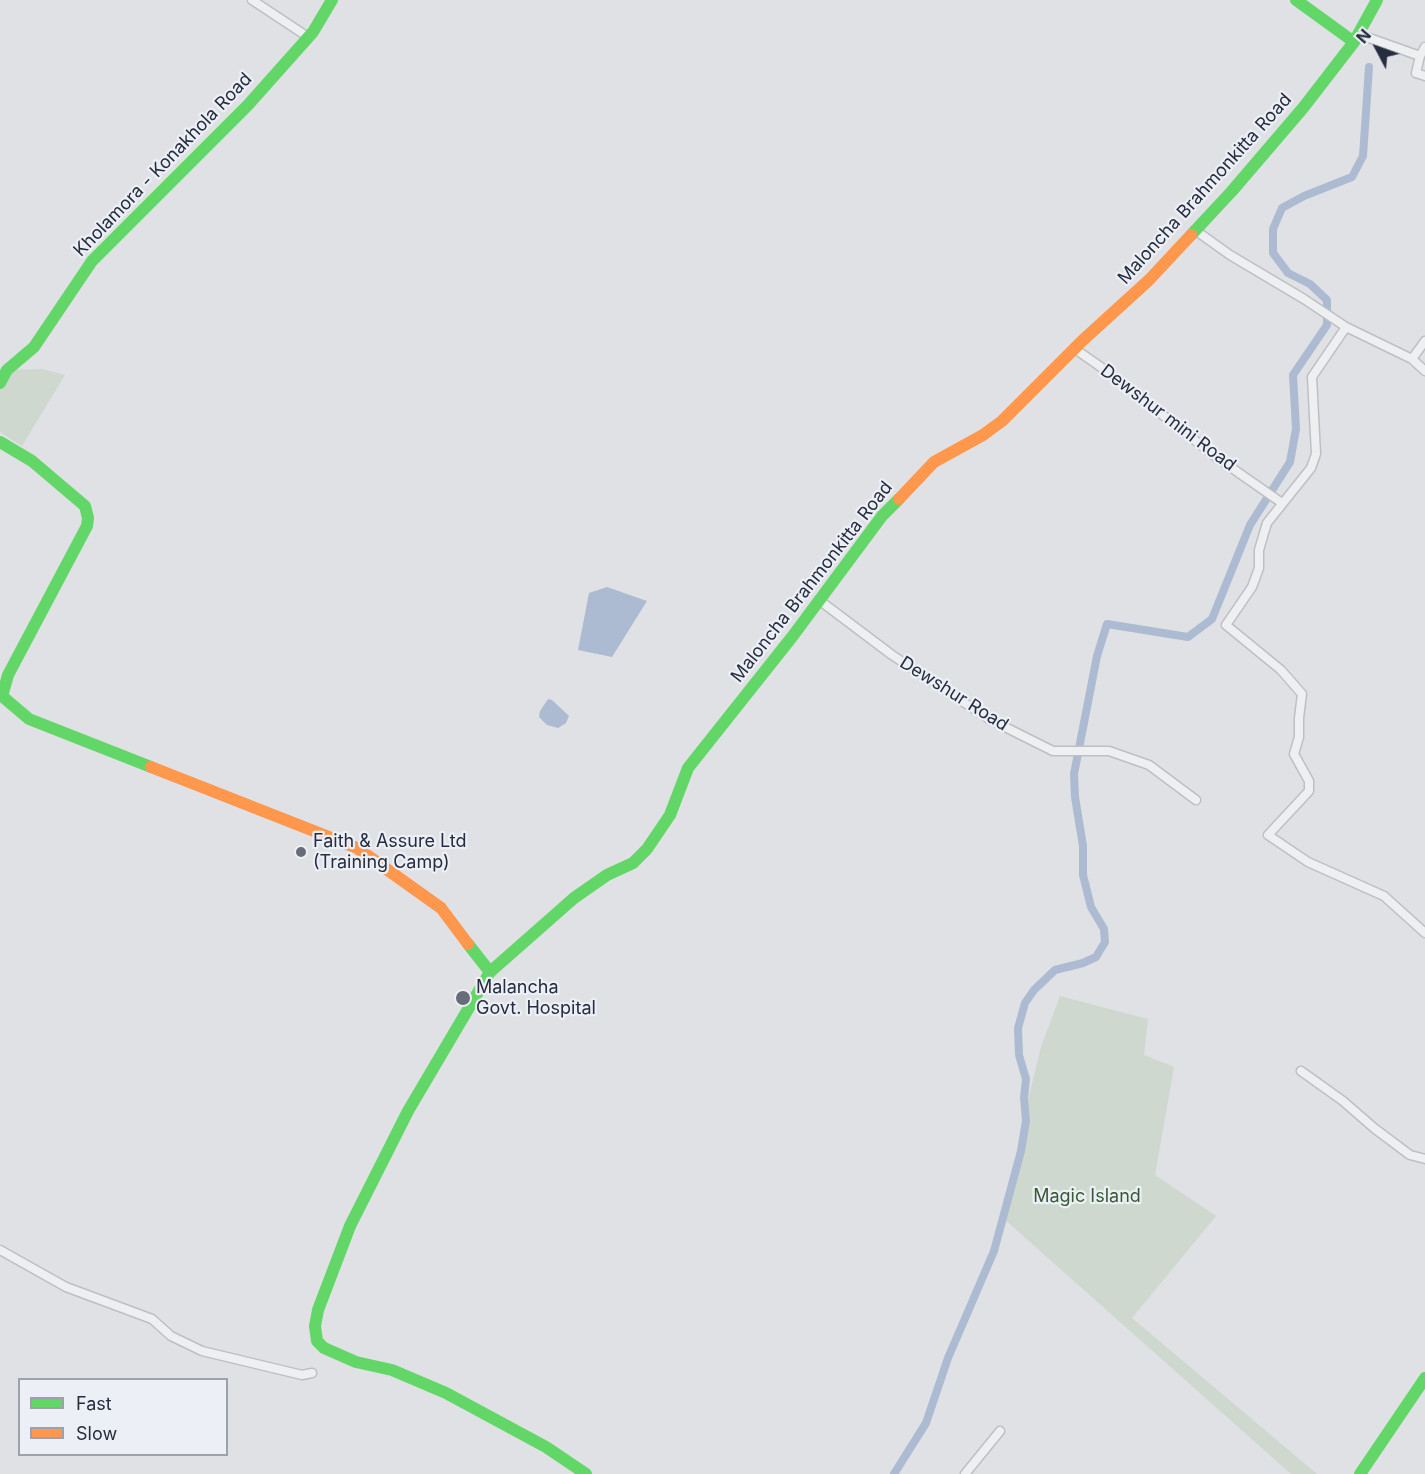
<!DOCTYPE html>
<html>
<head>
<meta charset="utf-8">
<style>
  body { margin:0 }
  #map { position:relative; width:1425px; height:1474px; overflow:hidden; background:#dfe1e5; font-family:Inter,sans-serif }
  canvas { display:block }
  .legend { position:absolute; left:18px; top:1378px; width:210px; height:78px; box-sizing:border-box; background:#eceff5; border:2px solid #9da1ac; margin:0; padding:8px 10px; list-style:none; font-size:18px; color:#262d3e }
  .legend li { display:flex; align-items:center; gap:12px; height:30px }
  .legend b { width:30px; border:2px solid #9da1ac }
  .north { position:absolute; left:1347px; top:18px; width:60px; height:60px; -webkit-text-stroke:4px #eceff5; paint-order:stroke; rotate:311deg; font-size:16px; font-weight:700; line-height:24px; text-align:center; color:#262d3e }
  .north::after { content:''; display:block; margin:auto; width:21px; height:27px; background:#262d3e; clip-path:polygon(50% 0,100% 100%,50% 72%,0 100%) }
</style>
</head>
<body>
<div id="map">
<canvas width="1425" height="1474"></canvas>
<ul class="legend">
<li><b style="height:8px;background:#63d668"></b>Fast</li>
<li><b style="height:8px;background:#ff974d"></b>Slow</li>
</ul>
<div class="north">N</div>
</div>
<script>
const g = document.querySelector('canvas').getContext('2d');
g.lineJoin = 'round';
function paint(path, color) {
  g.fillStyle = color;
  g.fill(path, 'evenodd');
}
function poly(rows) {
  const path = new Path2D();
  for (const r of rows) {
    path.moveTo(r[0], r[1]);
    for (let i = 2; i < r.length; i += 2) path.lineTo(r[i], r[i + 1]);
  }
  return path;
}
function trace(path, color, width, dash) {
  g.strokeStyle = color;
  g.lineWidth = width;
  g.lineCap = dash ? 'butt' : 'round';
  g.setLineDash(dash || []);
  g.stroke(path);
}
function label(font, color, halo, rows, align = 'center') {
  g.font = font + ' Inter,sans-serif';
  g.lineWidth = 4.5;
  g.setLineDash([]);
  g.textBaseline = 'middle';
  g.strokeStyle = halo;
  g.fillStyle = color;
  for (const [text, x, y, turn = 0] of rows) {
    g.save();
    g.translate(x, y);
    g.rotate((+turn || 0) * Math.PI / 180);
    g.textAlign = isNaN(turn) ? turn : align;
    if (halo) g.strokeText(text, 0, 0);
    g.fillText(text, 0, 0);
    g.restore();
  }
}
const green = poly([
  [42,369,65,375,22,446,0,432,0,385,8,370],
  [1060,996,1148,1019,1144,1055,1174,1067,1155,1175,1216,1216,1132,1318,1317,1474,1291,1474,1004,1219,1025,1140,1028,1100,1041,1047]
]);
const water = poly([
  [607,587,647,601,612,657,578,650,589,593],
  [548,699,552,700,569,716,566,723,558,728,547,725,539,717,540,711]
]);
const canal = poly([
  [894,1474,926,1423,948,1358,994,1251,1021,1151,1026,1121,1024,1098,1026,1079,1019,1055,1018,1028,1025,1003,1034,990,1055,970,1083,963,1096,957,1105,942,1104,929,1091,907,1083,875,1083,846,1075,797,1074,774,1097,656,1107,624,1188,637,1212,619,1250,525,1290,462,1296,429,1293,375,1327,325,1327,300,1310,284,1288,273,1273,253,1273,229,1282,208,1304,196,1352,177,1363,156,1369,67]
]);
const street = poly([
  [252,0,308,37],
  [1358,34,1420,56,1425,47],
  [1420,56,1416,73,1425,76],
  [1195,230,1230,255,1304,299,1346,327,1312,377,1316,454,1311,468,1267,523,1259,550,1259,568,1252,587,1226,625,1281,670,1302,694,1299,718,1299,737,1294,754,1309,781,1309,791,1268,835,1308,862,1384,896,1425,933],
  [1346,327,1412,359,1425,371],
  [1075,349,1108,372,1216,457,1282,503],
  [1412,359,1425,341],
  [819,600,892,655,989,719,1053,751,1109,751,1149,765,1196,800],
  [1301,1071,1343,1101,1374,1128,1410,1155,1425,1159],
  [0,1250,66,1287,152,1319,171,1336,202,1351,302,1375,312,1373],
  [965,1474,1000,1431]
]);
const fast = poly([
  [1296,0,1354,42],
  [1191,235,1232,191,1303,108,1354,42,1377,0],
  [0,383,7,370,34,347,92,261,248,105,313,32,332,0],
  [0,442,32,461,85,506,88,518,87,526,8,675,2,696,29,719,151,767],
  [468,944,490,972,408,1111,350,1226,318,1310,315,1326,317,1341,324,1348,356,1362,392,1370,446,1393,546,1447,586,1474],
  [490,972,574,898,607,875,633,863,647,849,670,815,688,768,792,637,882,516,899,499],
  [1360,1474,1425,1378]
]);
const slow = poly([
  [899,499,934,462,983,435,1002,421,1082,341,1149,280,1191,235],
  [151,767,357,848,441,908,468,944]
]);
const markers = [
  [301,852,6,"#676c78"],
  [463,998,8,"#676c78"]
];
const streetNames = [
  ["Kholamora - Konakhola Road",163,165,-46],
  ["Maloncha Brahmonkitta Road",1205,189,-48],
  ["Dewshur mini Road",1168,418,37],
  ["Maloncha Brahmonkitta Road",812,582,-52],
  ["Dewshur Road",954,694,32]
];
const poiNames = [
  ["Faith & Assure Ltd",313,842],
  ["(Training Camp)",313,863],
  ["Malancha",476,988],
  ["Govt. Hospital",476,1009]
];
const parkNames = [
  ["Magic Island",1087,1197]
];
paint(green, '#ced8cf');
paint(water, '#acbbd1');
trace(canal, '#acbbd1', 8);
trace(street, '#bdbfc3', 11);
trace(street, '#eeeff1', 8);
trace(fast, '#63d668', 12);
trace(slow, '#ff974d', 12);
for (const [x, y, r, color] of markers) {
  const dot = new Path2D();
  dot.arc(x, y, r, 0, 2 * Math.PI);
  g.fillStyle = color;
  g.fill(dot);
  trace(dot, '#eceff5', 2);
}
label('18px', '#262d3e', '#eceff5', streetNames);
label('18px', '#262d3e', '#eceff5', poiNames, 'left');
label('18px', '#375a33', '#eceff5', parkNames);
</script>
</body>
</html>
